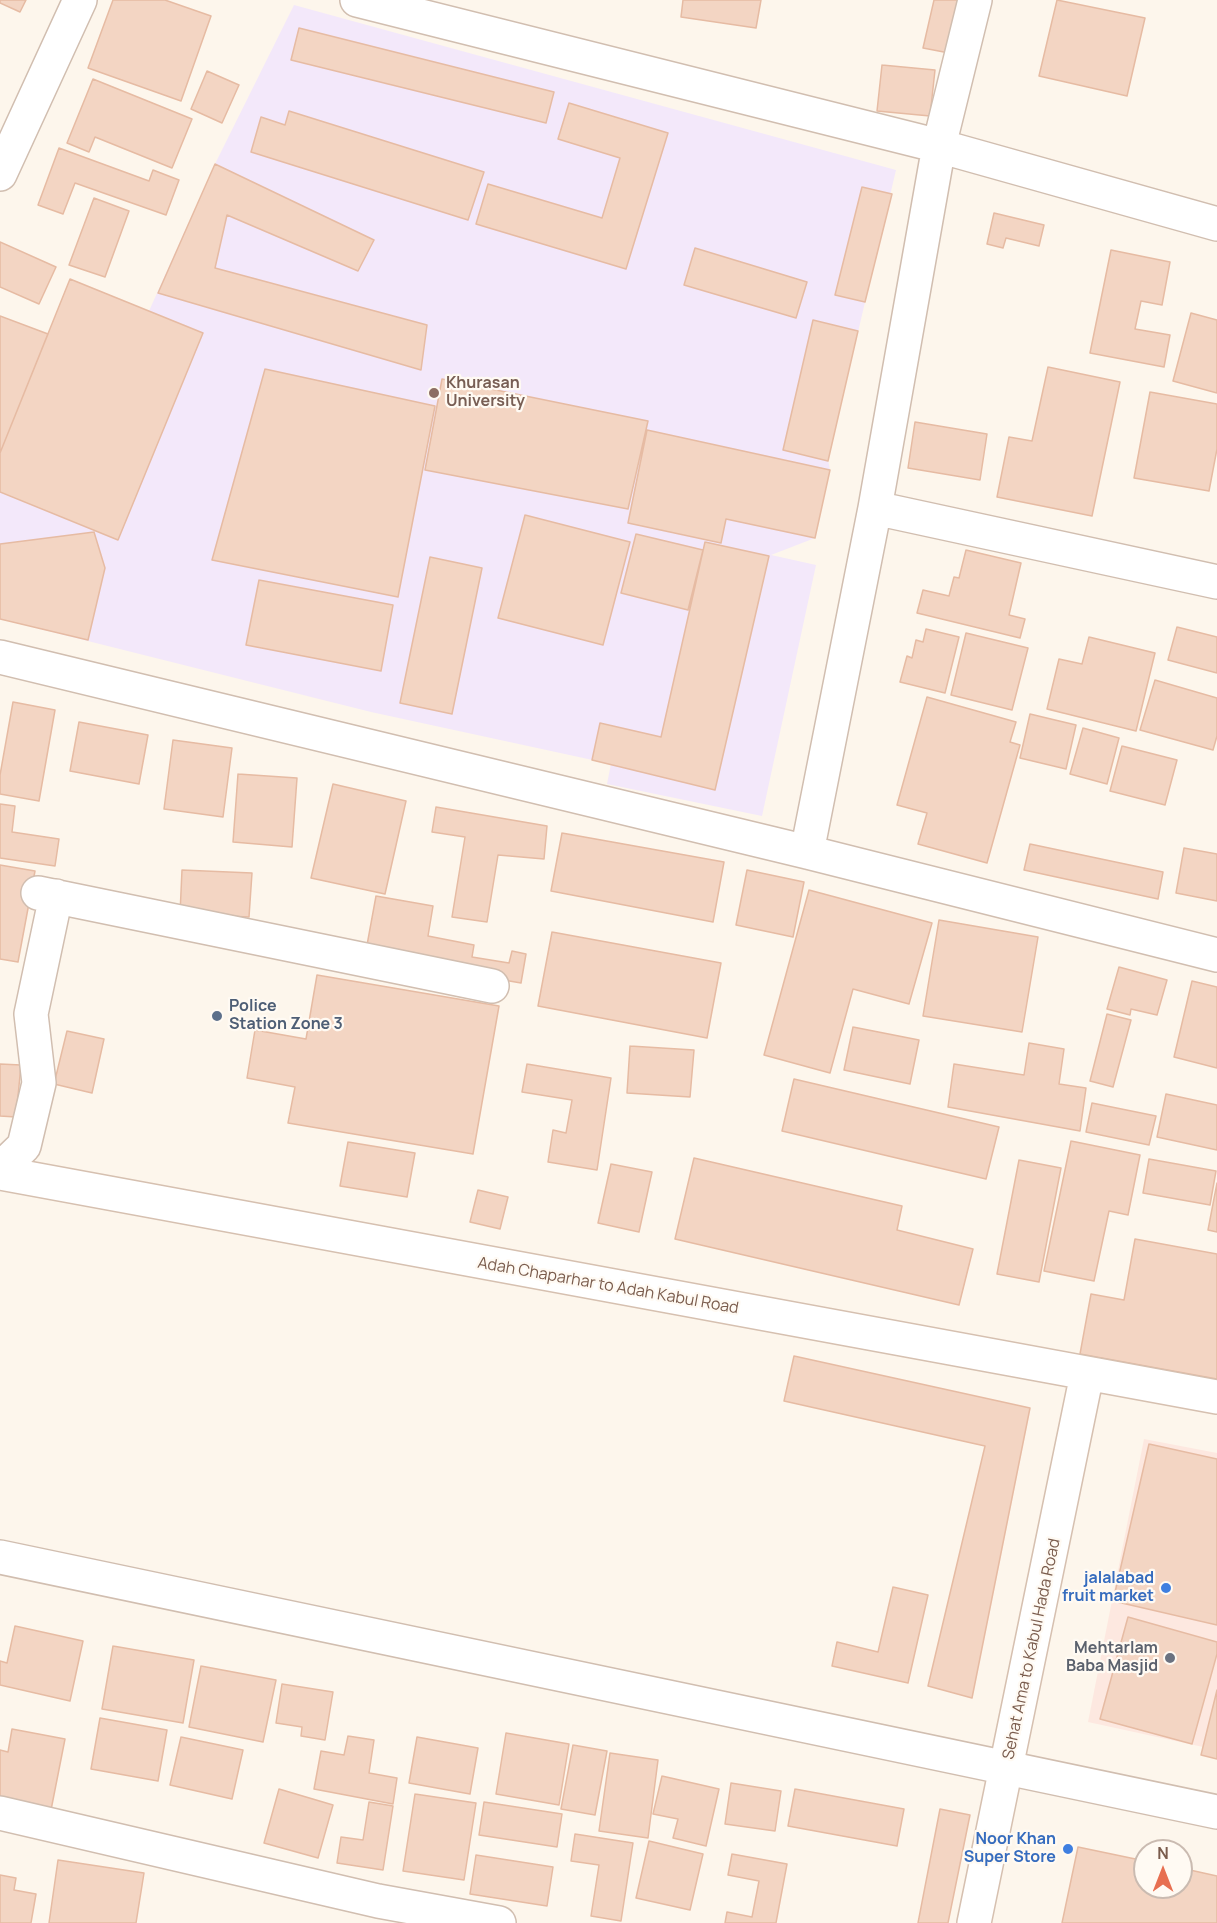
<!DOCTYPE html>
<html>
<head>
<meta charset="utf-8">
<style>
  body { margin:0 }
  #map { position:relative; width:1217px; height:1923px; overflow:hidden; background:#fdf6ec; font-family:Manrope,sans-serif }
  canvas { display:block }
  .north { position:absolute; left:1133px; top:1839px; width:60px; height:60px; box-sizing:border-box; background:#fffaf3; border:2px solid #cabbb1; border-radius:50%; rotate:0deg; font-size:16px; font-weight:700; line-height:24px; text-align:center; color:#7a5c4d }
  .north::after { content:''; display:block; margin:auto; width:21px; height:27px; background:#e76f51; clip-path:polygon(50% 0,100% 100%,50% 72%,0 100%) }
</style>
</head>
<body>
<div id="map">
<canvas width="1217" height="1923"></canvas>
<div class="north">N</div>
</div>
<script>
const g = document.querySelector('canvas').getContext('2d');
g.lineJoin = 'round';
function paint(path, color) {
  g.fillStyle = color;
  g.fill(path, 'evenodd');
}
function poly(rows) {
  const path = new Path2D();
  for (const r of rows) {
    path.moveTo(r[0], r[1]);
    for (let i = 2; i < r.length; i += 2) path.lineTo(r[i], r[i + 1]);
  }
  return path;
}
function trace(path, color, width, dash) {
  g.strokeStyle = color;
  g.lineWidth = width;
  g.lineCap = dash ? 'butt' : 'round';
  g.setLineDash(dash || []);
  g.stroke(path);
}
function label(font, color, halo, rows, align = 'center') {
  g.font = font + ' Manrope,sans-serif';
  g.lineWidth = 4.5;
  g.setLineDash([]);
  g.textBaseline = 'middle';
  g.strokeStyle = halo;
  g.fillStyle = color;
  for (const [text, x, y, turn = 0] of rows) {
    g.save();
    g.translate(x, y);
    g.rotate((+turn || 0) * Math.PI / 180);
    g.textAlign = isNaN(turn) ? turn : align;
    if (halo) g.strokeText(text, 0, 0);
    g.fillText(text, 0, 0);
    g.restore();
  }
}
const commercial = poly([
  [1144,1439,1217,1453,1217,1750,1088,1722]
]);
const education = poly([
  [294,5,896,170,828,460,830,470,815,538,771,555,816,565,762,816,607,784,611,764,371,712,0,619,0,453,149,311,215,164]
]);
const building = poly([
  [0,0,26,0,20,12,0,3,0,0],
  [113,0,165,0,211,16,181,101,88,68,113,0],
  [683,0,761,0,756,28,681,17,683,0],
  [934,0,960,0,949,53,923,48,934,0],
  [1057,0,1145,18,1127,96,1039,76,1057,0],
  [299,28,554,92,546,123,291,60,299,28],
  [882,65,935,70,930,116,877,111,882,65],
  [207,71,239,85,222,123,191,109,207,71],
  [93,79,192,119,172,168,95,137,89,152,67,143,93,79],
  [569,103,668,133,626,269,476,224,488,184,602,218,620,158,558,139,569,103],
  [289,111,484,172,468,220,251,152,261,117,285,125,289,111],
  [59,148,149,181,153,170,179,180,166,215,75,183,63,214,38,205,59,148],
  [215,164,374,240,358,271,227,215,215,268,427,325,421,370,158,293,215,164],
  [862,187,892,194,865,302,835,295,862,187],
  [94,198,129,211,105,277,69,265,94,198],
  [994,213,1044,225,1039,246,1006,238,1003,248,987,244,994,213],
  [0,242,56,267,39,304,0,287,0,242],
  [695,248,807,282,796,318,684,285,695,248],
  [1111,250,1170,262,1162,305,1141,301,1135,329,1170,335,1164,367,1090,353,1111,250],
  [70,279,203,333,118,540,0,492,0,453,70,279],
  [1191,313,1217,320,1217,393,1173,381,1191,313],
  [0,316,48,334,0,453,0,316],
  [813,320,858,331,828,461,783,450,813,320],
  [1048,367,1120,382,1092,516,997,497,1009,437,1032,441,1048,367],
  [265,369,435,406,398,597,212,560,265,369],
  [442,379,648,421,628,509,425,470,442,379],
  [1150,392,1217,404,1217,449,1209,491,1134,478,1150,392],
  [915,422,987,434,980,480,908,468,915,422],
  [647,430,830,470,815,538,726,519,721,543,628,523,647,430],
  [525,515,630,542,603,645,498,618,525,515],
  [94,532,105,568,88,640,0,619,0,544,94,532],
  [636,534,703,550,688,610,621,593,636,534],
  [705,542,769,556,715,790,592,760,600,723,661,737,705,542],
  [966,550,1021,563,1009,615,1025,619,1020,638,917,613,923,590,949,596,954,577,959,578,966,550],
  [430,557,482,568,452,714,400,703,430,557],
  [259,580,393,605,381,671,246,645,259,580],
  [1177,627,1217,637,1217,673,1168,660,1177,627],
  [926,629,959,637,945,693,900,682,907,656,912,658,916,640,923,642,926,629],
  [966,633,1028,648,1012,710,951,695,966,633],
  [1089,637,1155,653,1136,731,1047,709,1059,659,1082,664,1089,637],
  [1155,680,1217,698,1217,736,1213,750,1140,730,1155,680],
  [927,697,1016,722,1010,742,1020,745,987,863,918,844,927,813,897,805,927,697],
  [13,702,55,710,39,801,0,794,0,775,13,702],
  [1030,714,1076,725,1066,769,1020,758,1030,714],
  [79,722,148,735,139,784,70,771,79,722],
  [1083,728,1119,738,1107,784,1070,774,1083,728],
  [173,740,232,748,223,817,164,809,173,740],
  [1122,746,1177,760,1165,805,1110,791,1122,746],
  [238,774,297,778,292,847,233,842,238,774],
  [333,784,406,801,385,894,311,878,333,784],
  [0,804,15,806,12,832,59,839,55,866,0,858,0,804],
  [436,807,547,826,544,859,498,855,487,922,452,917,465,837,432,832,436,807],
  [562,833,724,862,713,922,551,891,562,833],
  [1030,844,1163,872,1158,899,1024,870,1030,844],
  [1184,848,1217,854,1217,901,1176,893,1184,848],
  [0,865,35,871,18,962,0,959,0,865],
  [182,870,252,873,249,917,180,914,182,870],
  [747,870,804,882,793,937,736,925,747,870],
  [809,890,932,923,909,1004,853,989,830,1073,764,1055,809,890],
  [376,896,433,906,428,936,474,945,472,957,509,963,512,951,526,954,521,983,365,956,376,896],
  [939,920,1038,937,1022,1032,923,1016,939,920],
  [552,932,721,963,707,1038,538,1006,552,932],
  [1119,967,1167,980,1157,1015,1131,1009,1130,1015,1107,1009,1119,967],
  [317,975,499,1006,473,1154,288,1123,295,1087,247,1078,255,1030,306,1039,317,975],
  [1192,981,1217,987,1217,1068,1174,1057,1192,981],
  [1107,1014,1131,1020,1113,1087,1090,1081,1107,1014],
  [853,1027,919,1040,910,1084,844,1070,853,1027],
  [67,1031,104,1039,92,1093,54,1084,67,1031],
  [1029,1043,1064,1049,1059,1084,1086,1088,1080,1131,948,1107,954,1064,1024,1075,1029,1043],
  [630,1046,694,1050,690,1097,627,1093,630,1046],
  [0,1064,21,1065,16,1117,0,1116,0,1064],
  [527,1064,611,1078,597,1170,548,1162,553,1130,566,1133,572,1100,522,1092,527,1064],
  [794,1079,999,1127,986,1179,782,1131,794,1079],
  [1166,1094,1217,1105,1217,1150,1157,1137,1166,1094],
  [1092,1103,1156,1116,1149,1145,1086,1132,1092,1103],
  [1071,1141,1140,1155,1128,1215,1109,1211,1094,1281,1044,1271,1071,1141],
  [348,1142,415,1153,407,1197,340,1186,348,1142],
  [694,1158,902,1206,897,1230,973,1249,959,1305,675,1239,694,1158],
  [1149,1159,1216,1171,1210,1205,1143,1193,1149,1159],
  [1019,1160,1061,1168,1039,1282,997,1274,1019,1160],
  [611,1164,652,1172,639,1232,598,1223,611,1164],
  [1217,1183,1217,1232,1208,1230,1217,1183],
  [478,1190,508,1197,500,1229,470,1222,478,1190],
  [1135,1239,1217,1254,1217,1379,1080,1354,1091,1294,1124,1300,1135,1239],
  [794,1356,1030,1408,972,1698,928,1686,985,1446,784,1401,794,1356],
  [1149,1444,1217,1459,1217,1625,1113,1601,1149,1444],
  [893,1587,928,1595,908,1683,832,1666,837,1642,878,1652,893,1587],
  [1128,1617,1217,1642,1217,1654,1192,1744,1100,1719,1128,1617],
  [15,1626,83,1641,70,1701,0,1685,0,1661,7,1663,15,1626],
  [113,1646,194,1660,183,1723,102,1709,113,1646],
  [201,1666,276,1680,263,1742,189,1727,201,1666],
  [282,1684,333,1692,325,1740,301,1736,302,1727,276,1723,282,1684],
  [1217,1690,1217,1759,1201,1755,1217,1690],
  [100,1718,167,1730,158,1781,91,1769,100,1718],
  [12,1729,65,1739,51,1810,0,1800,0,1750,8,1752,12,1729],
  [506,1733,569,1744,559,1805,496,1794,506,1733],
  [348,1736,374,1740,369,1773,397,1778,393,1804,314,1789,321,1751,344,1755,348,1736],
  [181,1737,243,1750,232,1799,170,1785,181,1737],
  [417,1737,478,1748,470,1794,409,1783,417,1737],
  [573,1745,607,1751,595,1815,561,1809,573,1745],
  [610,1753,658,1760,648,1838,599,1831,610,1753],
  [662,1776,719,1789,706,1846,673,1838,678,1819,653,1814,662,1776],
  [731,1783,781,1791,775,1831,725,1824,731,1783],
  [279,1789,333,1805,318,1858,264,1843,279,1789],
  [795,1789,904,1809,897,1846,788,1826,795,1789],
  [415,1794,476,1803,464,1880,403,1871,415,1794],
  [369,1802,393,1806,383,1870,337,1863,341,1837,363,1840,369,1802],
  [484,1802,562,1814,557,1847,479,1835,484,1802],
  [940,1809,970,1815,948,1923,918,1923,940,1809],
  [575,1834,633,1843,621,1921,591,1916,599,1865,571,1861,575,1834],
  [649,1841,703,1854,690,1910,636,1898,649,1841],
  [1078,1847,1145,1861,1145,1887,1181,1887,1181,1868,1217,1876,1217,1923,1062,1923,1078,1847],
  [732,1854,787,1864,776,1923,725,1923,727,1912,752,1917,759,1881,728,1875,732,1854],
  [476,1855,553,1867,547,1906,470,1894,476,1855],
  [58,1860,144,1873,136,1923,49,1923,58,1860],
  [0,1875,16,1878,14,1890,36,1894,31,1923,0,1923,0,1875]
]);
const street = poly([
  [357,0,939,146,1217,224],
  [0,174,80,0],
  [875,508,1217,582],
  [0,657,807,852,1217,955],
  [807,852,875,508,939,146,975,0],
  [38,893,492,986],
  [0,1169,24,1146,39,1083,31,1014,56,896],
  [0,1557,1217,1812],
  [0,1813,378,1901,499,1923]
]);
const secondary = poly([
  [0,1173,1217,1397],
  [974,1923,1087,1374]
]);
const markers = [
  [434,393,6,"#8d6e63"],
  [217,1016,6,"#5c6f8a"],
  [1166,1588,6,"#3f7fe0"],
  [1170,1658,6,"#6b7280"],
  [1068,1849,6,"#3f7fe0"]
];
const educationNames = [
  ["Khurasan",446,384],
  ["University",446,402]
];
const serviceNames = [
  ["Police",229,1007],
  ["Station Zone 3",229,1025]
];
const streetNames = [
  ["Adah Chaparhar to Adah Kabul Road",608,1286,10],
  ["Sehat Ama to Kabul Hada Road",1032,1649,-78]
];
const shopNames = [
  ["jalalabad",1154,1579],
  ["fruit market",1154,1597],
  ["Noor Khan",1056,1840],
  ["Super Store",1056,1858]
];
const worshipNames = [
  ["Mehtarlam",1158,1649],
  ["Baba Masjid",1158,1667]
];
paint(commercial, '#fde8e0');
paint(education, '#f3e8fa');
paint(building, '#f3d5c3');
trace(building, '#e6bba3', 1.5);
trace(street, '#d1beb0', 36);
trace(secondary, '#d6c0b0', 36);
trace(street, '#fff', 33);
trace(secondary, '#fff', 33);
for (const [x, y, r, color] of markers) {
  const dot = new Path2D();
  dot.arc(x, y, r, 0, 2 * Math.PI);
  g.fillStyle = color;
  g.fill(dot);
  trace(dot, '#fffaf3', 2);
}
label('bold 16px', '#785e54', '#fffaf3', educationNames, 'left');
label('bold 16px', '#4e5e75', '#fffaf3', serviceNames, 'left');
label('16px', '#7a5c4d', '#fffaf3', streetNames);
label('bold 16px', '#366cbe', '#fffaf3', shopNames, 'right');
label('bold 16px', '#5b616d', '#fffaf3', worshipNames, 'right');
</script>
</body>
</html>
